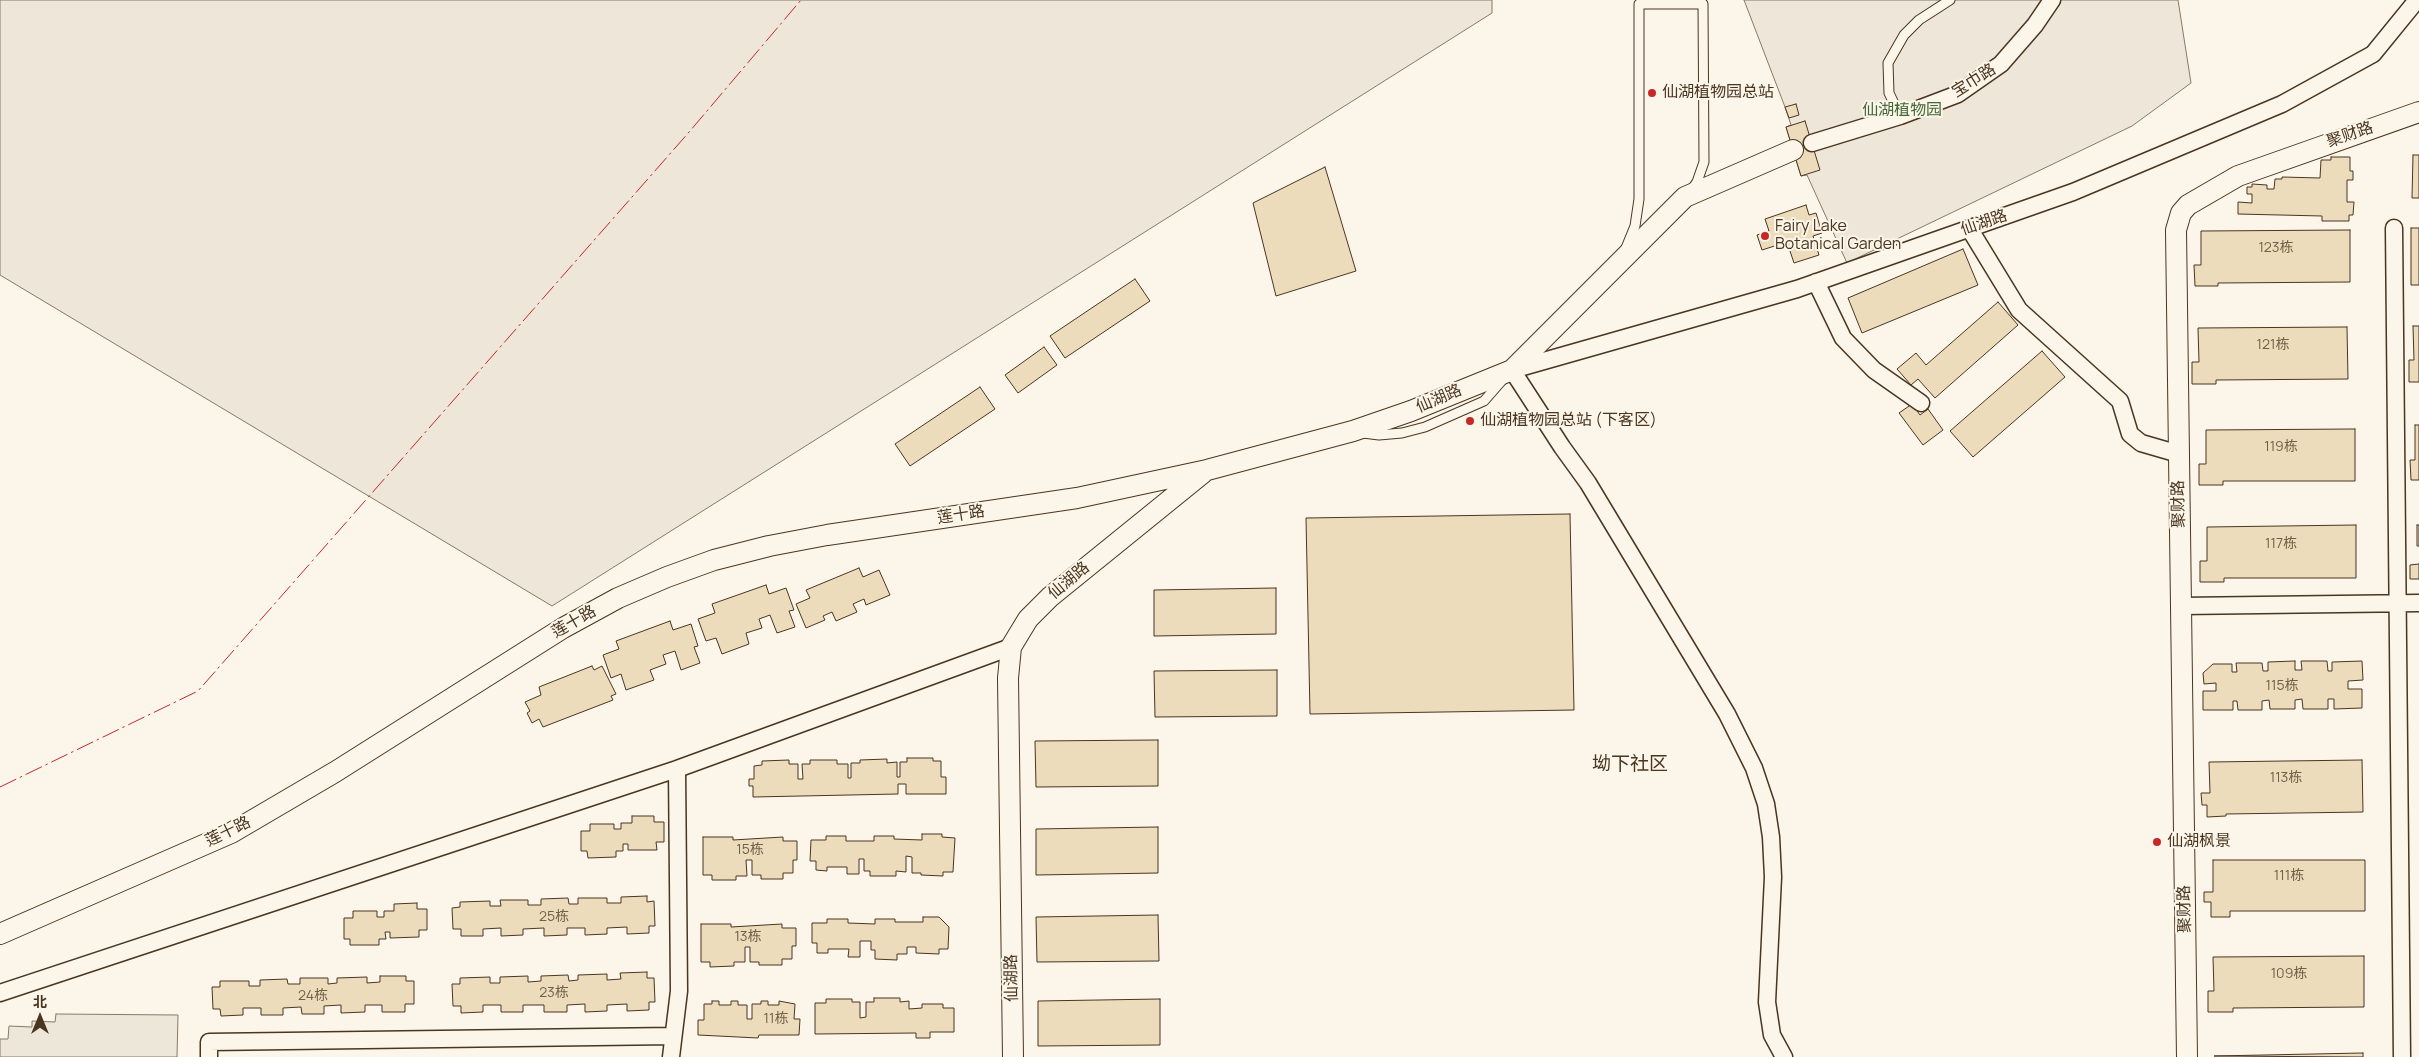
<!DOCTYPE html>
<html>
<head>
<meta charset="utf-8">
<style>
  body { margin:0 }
  #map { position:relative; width:2419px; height:1057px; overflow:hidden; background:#fbf6e9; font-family:Manrope,"Noto Sans SC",sans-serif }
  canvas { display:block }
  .north { position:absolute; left:15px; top:992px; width:50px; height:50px; -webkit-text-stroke:4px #fbf6e9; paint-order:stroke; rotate:0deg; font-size:14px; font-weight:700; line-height:20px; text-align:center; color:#4a3520 }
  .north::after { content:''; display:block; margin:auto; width:18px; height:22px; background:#4a3520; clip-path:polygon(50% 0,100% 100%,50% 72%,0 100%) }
</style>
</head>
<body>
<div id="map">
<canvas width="2419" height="1057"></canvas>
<div class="north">北</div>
</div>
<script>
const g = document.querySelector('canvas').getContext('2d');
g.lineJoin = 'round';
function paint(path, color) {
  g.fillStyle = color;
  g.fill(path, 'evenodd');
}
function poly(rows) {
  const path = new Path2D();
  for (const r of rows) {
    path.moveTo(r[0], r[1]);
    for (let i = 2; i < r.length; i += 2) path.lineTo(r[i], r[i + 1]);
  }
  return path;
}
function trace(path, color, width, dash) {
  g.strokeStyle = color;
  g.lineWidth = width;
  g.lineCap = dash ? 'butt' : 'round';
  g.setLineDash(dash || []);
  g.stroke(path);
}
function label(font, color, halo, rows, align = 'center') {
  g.font = font + ' Manrope,"Noto Sans SC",sans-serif';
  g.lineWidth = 4;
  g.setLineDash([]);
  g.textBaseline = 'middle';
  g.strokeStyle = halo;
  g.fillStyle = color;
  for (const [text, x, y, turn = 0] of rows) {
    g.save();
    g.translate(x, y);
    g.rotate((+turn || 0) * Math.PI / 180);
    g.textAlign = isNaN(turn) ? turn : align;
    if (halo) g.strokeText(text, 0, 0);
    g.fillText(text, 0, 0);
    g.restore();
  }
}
const green = poly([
  [0,0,1492,0,1492,13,552,606,0,275,0,0],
  [1744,0,2178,0,2191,83,2132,126,1847,263,1807,175,1801,176,1786,127,1791,125,1785,107,1744,0]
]);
const parking = poly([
  [56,1014,178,1015,177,1057,0,1057,0,1039,8,1039,9,1026,32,1027,32,1021,55,1022,56,1014]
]);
const building = poly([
  [1796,104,1799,115,1789,118,1785,107,1796,104],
  [1805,121,1820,170,1801,176,1786,127,1805,121],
  [2413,155,2419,155,2419,198,2412,198,2413,155],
  [2331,157,2350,157,2350,171,2353,171,2353,180,2347,180,2347,202,2354,202,2353,215,2349,215,2349,221,2322,221,2322,216,2238,214,2238,202,2252,203,2252,194,2247,194,2247,187,2252,187,2252,184,2267,185,2267,189,2274,189,2275,179,2282,179,2282,177,2320,178,2321,160,2331,160,2331,157],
  [1325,167,1356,271,1276,296,1253,203,1325,167],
  [1806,205,1809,215,1816,213,1822,233,1813,236,1819,255,1794,263,1787,242,1762,250,1757,235,1769,231,1765,219,1806,205],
  [2411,228,2419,228,2419,285,2411,285,2411,228],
  [2350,230,2350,282,2218,283,2218,286,2195,286,2194,265,2201,265,2201,231,2350,230],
  [1963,249,1978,285,1862,333,1848,298,1963,249],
  [1135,279,1150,301,1065,358,1050,336,1135,279],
  [1998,302,2018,325,1935,398,1918,379,1911,385,1897,369,1916,353,1926,365,1998,302],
  [2413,326,2419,326,2419,382,2409,382,2409,360,2414,360,2413,326],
  [2347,327,2348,379,2216,380,2216,384,2192,384,2192,362,2199,362,2198,328,2347,327],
  [1044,347,1057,365,1018,393,1005,375,1044,347],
  [2042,351,2065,377,1973,457,1950,431,2042,351],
  [980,387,995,409,910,466,895,444,980,387],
  [1912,404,1920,415,1928,409,1943,430,1923,445,1899,413,1912,404],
  [2415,425,2419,425,2419,480,2411,480,2410,460,2415,460,2415,425],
  [2355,429,2355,481,2223,481,2223,485,2199,485,2199,464,2206,464,2206,430,2355,429],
  [1570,514,1574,710,1310,714,1306,518,1570,514],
  [2356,525,2356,578,2224,578,2224,582,2200,582,2200,561,2207,561,2207,527,2356,525],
  [2417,525,2419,525,2419,546,2417,546,2417,525],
  [2419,564,2419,579,2410,579,2410,565,2419,564],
  [859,568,863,577,879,570,890,595,866,605,864,599,853,604,857,612,836,621,832,612,823,616,825,620,806,628,796,604,810,598,806,590,859,568],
  [766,585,769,594,786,588,794,610,789,611,795,627,777,633,770,615,759,619,762,628,746,633,749,644,722,654,716,638,706,641,698,619,715,613,712,604,766,585],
  [1276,588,1276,634,1154,636,1154,590,1276,588],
  [670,621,673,630,691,624,698,646,694,647,700,663,681,670,675,651,663,655,666,664,650,670,654,680,626,690,621,674,611,678,603,655,619,649,616,641,670,621],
  [2295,661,2295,670,2302,670,2301,661,2327,661,2328,671,2332,671,2332,662,2362,661,2363,680,2348,681,2348,689,2362,689,2362,708,2334,709,2334,699,2328,699,2328,709,2303,709,2302,699,2295,700,2295,709,2270,709,2269,700,2262,701,2262,710,2238,710,2237,701,2233,701,2233,710,2203,710,2203,691,2216,691,2216,683,2204,684,2203,673,2213,664,2232,664,2232,672,2237,672,2236,663,2262,663,2263,671,2268,671,2268,662,2295,661],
  [592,666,594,670,602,666,616,694,611,696,613,700,543,727,539,719,532,723,527,713,530,711,525,702,541,695,539,687,592,666],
  [1277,670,1277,716,1155,717,1154,671,1277,670],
  [1158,740,1158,786,1036,787,1035,741,1158,740],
  [907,758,933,758,933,761,941,761,941,777,946,777,946,794,906,794,906,784,898,784,898,794,753,797,753,786,749,786,749,779,754,779,754,766,762,765,762,761,789,760,789,764,798,764,798,779,803,779,802,764,810,764,810,760,837,760,837,764,848,764,848,778,851,778,851,763,860,763,860,760,887,759,887,763,897,762,897,777,900,777,900,762,907,762,907,758],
  [2362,760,2363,812,2226,814,2226,816,2207,817,2207,805,2202,805,2201,793,2210,793,2209,762,2362,760],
  [632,816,654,816,654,822,664,822,664,842,656,842,657,850,628,850,628,844,623,844,623,851,616,851,616,857,588,858,587,851,581,851,581,831,590,831,590,824,614,824,614,829,621,829,621,823,632,823,632,816],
  [1158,827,1158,873,1036,875,1036,829,1158,827],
  [922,834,942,834,942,837,955,838,953,872,943,872,943,876,921,875,921,873,912,873,912,857,906,856,906,872,896,871,896,876,870,876,870,871,864,871,864,859,859,859,859,874,847,874,847,867,827,867,827,871,816,870,816,861,810,861,811,840,826,840,826,836,846,836,846,841,874,841,874,836,894,836,894,839,922,840,922,834],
  [703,837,733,837,733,840,783,837,783,841,797,841,797,860,793,860,793,873,783,873,783,879,761,879,761,875,752,875,752,860,746,860,747,876,736,876,736,880,712,880,712,875,703,875,703,837],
  [2213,860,2365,860,2365,911,2230,911,2230,917,2211,917,2211,902,2204,902,2204,892,2213,892,2213,860],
  [647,896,647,902,654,901,655,926,649,926,649,933,627,934,627,927,607,928,607,934,585,935,585,928,567,928,567,935,544,936,544,928,523,929,523,935,501,936,501,928,483,929,483,936,461,936,461,929,453,929,452,908,460,907,460,902,490,901,490,906,501,906,500,900,528,900,528,905,541,905,541,899,568,898,569,904,578,904,578,898,607,898,607,903,621,903,621,897,647,896],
  [417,903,417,909,427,909,427,930,419,930,419,937,390,938,390,932,385,932,386,939,379,939,379,945,350,945,350,939,344,939,344,918,353,918,353,911,377,911,377,917,384,917,384,911,394,911,394,904,417,903],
  [1158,915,1159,961,1037,962,1036,917,1158,915],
  [923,917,939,917,949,927,948,949,939,949,939,954,916,953,916,947,907,947,907,954,897,954,897,960,875,959,875,950,871,950,871,941,860,941,860,957,848,957,849,949,828,949,828,953,817,953,817,943,812,943,812,923,827,923,827,919,848,919,848,923,875,924,875,919,895,919,895,922,923,922,923,917],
  [701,924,731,924,731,927,782,924,782,928,796,928,796,946,792,946,792,959,782,959,782,965,759,965,759,962,750,962,750,947,745,947,745,962,734,962,734,966,710,967,710,962,701,962,701,924],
  [2364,956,2364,1007,2233,1008,2233,1012,2208,1012,2208,991,2214,991,2213,957,2364,956],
  [647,972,647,978,654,978,655,1002,649,1002,649,1010,627,1011,627,1004,607,1005,607,1011,585,1012,585,1004,567,1005,567,1012,544,1012,544,1005,523,1005,523,1012,501,1012,501,1005,483,1005,483,1012,461,1013,461,1006,453,1006,452,984,460,984,460,978,490,977,490,983,500,983,500,977,528,976,528,982,541,981,541,976,568,975,569,981,578,980,578,975,607,974,607,980,621,979,620,973,647,972],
  [380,976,406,976,406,981,414,981,414,1004,405,1004,405,1012,382,1012,382,1005,365,1005,365,1012,341,1013,341,1005,324,1006,324,1014,302,1014,301,1007,283,1008,283,1015,261,1015,261,1008,243,1008,243,1015,221,1016,220,1009,213,1009,212,987,220,987,220,981,249,981,249,986,260,986,260,980,287,979,288,984,300,984,300,978,328,978,328,984,337,983,337,978,367,977,367,983,380,982,380,976],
  [874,998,900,998,900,1002,909,1001,909,1009,922,1008,922,1004,943,1004,943,1008,954,1008,954,1032,930,1032,930,1038,916,1038,916,1033,815,1034,815,1003,826,1003,826,999,852,999,852,1002,860,1002,860,1018,866,1017,866,1002,874,1002,874,998],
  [1160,999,1160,1045,1038,1046,1038,1001,1160,999],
  [712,1001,719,1001,719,1005,731,1005,731,1001,738,1001,738,1005,747,1005,747,1019,752,1019,752,1004,761,1004,761,1001,768,1001,768,1005,779,1005,779,1001,795,1004,794,1019,800,1019,799,1035,759,1035,758,1038,698,1035,698,1020,704,1020,704,1004,712,1004,712,1001],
  [2363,1053,2363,1057,2214,1056,2363,1053]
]);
const service = poly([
  [1900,116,1889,93,1888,63,1904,35,1919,20,1950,0],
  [1626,248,1635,226,1639,199,1639,4,1703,4,1704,162,1697,182,1692,189],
  [1363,433,1379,435,1402,433,1425,427,1484,401,1505,377]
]);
const minor = poly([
  [1812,143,1900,116,1958,94,2001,64,2035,25,2052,0],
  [1969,228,2019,310,2120,401,2130,434,2141,443,2179,454],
  [2394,228,2402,1057],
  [1816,282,1843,338,1874,370,1921,403],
  [2181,606,2419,603],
  [0,993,677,769,1011,647],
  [209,1057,209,1042,673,1036],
  [671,1057,679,991,677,769],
  [1784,1057,1772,1035,1767,1002,1773,877,1771,837,1766,804,1754,768,1727,714,1588,483,1562,447,1512,370,1797,289,2073,192,2282,104,2373,54,2417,0]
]);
const tertiary = poly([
  [0,934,231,833,335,772,563,628,618,598,667,577,714,560,769,546,827,535,1077,498,1207,470,1353,431,1411,411,1512,370,1685,197,1793,150],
  [1013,1057,1008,678,1011,647,1028,619,1050,597,1203,473],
  [2187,1057,2176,230,2181,213,2188,205,2238,176,2419,112]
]);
const power = poly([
  [0,787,198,691,690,131,801,0]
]);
const markers = [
  [1652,93,5,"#c62828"],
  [1765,236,5,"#c62828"],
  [1470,421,5,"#c62828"],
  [2157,842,5,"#c62828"]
];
const numberNames = [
  ["123栋",2276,248],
  ["121栋",2273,345],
  ["119栋",2281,447],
  ["117栋",2281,544],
  ["115栋",2282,686],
  ["113栋",2286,778],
  ["15栋",750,850],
  ["111栋",2289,876],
  ["25栋",554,917],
  ["13栋",748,937],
  ["109栋",2289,974],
  ["23栋",554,993],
  ["24栋",313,996],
  ["11栋",776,1019]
];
const streetNames = [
  ["宝巾路",1974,81,-32],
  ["聚财路",2350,135,-19],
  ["仙湖路",1984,223,-19],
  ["仙湖路",1439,399,-23],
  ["聚财路",2179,504,-91],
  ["莲十路",961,515,-9],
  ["仙湖路",1069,581,-40],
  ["莲十路",574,622,-30],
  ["莲十路",228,832,-26],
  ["聚财路",2185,909,-91],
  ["仙湖路",1012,978,-91]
];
const poiNames = [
  ["仙湖植物园总站",1662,93],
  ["Fairy Lake",1775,227],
  ["Botanical Garden",1775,245],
  ["仙湖植物园总站 (下客区)",1480,421],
  ["仙湖枫景",2167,842]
];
const parkNames = [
  ["仙湖植物园",1902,111]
];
const quarterNames = [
  ["坳下社区",1630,765]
];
paint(green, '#ede6d9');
trace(green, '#887966', 1);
paint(parking, '#ede7d9');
trace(parking, '#887966', 1);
paint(building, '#ecdcbc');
trace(building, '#4a3520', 1);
trace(service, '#4a3520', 11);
trace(minor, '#4a3520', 19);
trace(tertiary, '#4a3520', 22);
trace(service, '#fbf6e9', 9);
trace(minor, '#fbf6e9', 16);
trace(tertiary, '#fbf6e9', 20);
trace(power, '#c62828', 1, [18, 4, 2.5, 4]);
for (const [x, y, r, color] of markers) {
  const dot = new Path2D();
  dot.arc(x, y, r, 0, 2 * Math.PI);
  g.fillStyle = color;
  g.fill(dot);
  trace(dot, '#fbf6e9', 2);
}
label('14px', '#725f47', null, numberNames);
label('16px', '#4a3520', '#fbf6e9', streetNames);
label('16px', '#4a3520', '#fbf6e9', poiNames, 'left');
label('16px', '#436837', '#fbf6e9', parkNames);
label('19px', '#4a3520', '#fbf6e9', quarterNames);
</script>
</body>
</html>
